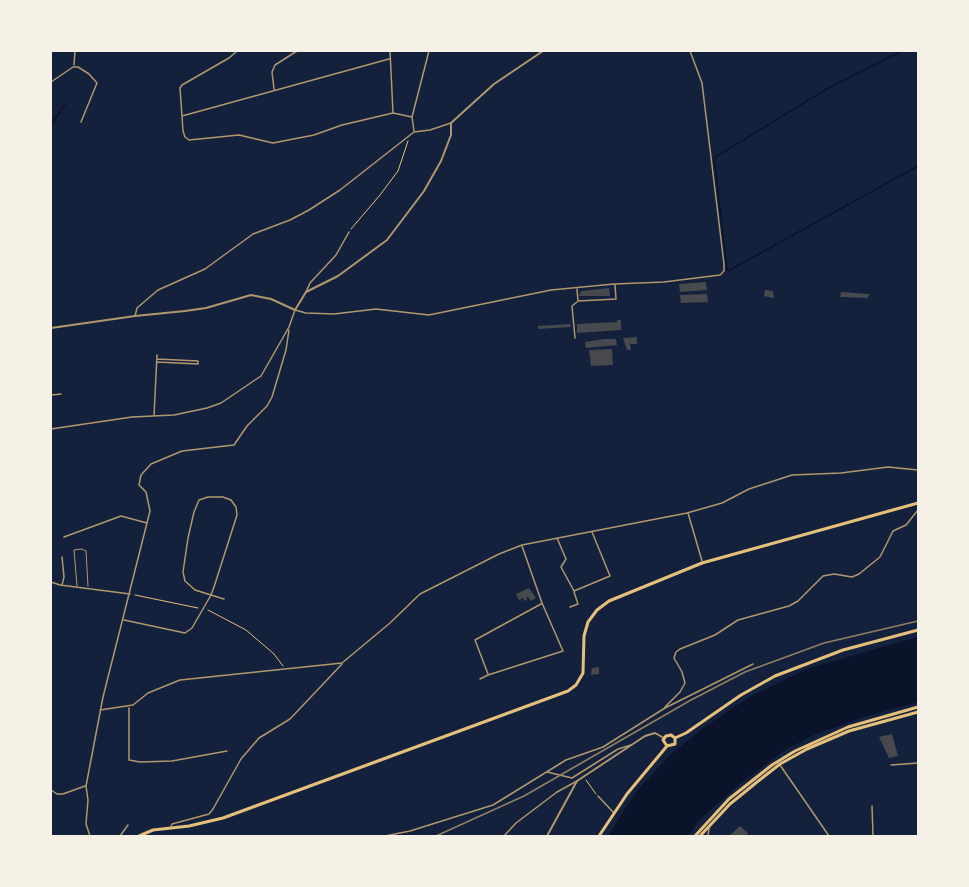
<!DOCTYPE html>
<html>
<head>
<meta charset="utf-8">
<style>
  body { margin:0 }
  #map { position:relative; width:969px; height:887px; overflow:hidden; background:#14213d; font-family:"Libre Baskerville",serif }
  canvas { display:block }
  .frame { position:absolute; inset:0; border:52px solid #f6f1e7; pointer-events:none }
</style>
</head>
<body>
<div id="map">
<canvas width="969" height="887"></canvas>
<div class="frame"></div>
</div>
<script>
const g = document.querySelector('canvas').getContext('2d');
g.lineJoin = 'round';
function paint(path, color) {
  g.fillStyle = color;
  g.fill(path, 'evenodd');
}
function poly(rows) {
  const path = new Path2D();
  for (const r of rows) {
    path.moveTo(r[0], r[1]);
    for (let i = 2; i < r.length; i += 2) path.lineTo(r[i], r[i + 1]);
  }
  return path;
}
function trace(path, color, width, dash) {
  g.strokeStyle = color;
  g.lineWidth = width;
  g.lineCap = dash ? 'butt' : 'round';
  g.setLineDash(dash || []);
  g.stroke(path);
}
const water = poly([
  [918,637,918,702,864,717,816,734,785,750,743,781,698,821,688,836,608,836,636,792,671,754,706,726,751,696,807,669]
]);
const stream = poly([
  [902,51,825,90,714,158,727,269,728,271,918,166],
  [51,125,65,104]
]);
const building = poly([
  [706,282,707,290,680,292,679,284],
  [609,288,610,296,579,296,581,291],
  [765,290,773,291,774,298,764,296],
  [841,292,869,294,868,298,840,297],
  [707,294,708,302,681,303,680,295],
  [617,320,621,320,621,330,577,333,577,324,617,322],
  [570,324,571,327,538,329,538,326],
  [637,337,637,344,630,344,631,350,627,350,623,338],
  [605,339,616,339,617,345,586,348,585,342],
  [612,349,613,365,591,366,589,350],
  [529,588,536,598,531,601,527,596,527,600,525,601,523,598,519,600,516,594],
  [599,667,599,674,591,675,592,668],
  [892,734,898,756,889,758,879,737],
  [740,826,748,833,747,836,729,836]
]);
const path = poly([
  [351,229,380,195,398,171,408,141],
  [135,595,198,608],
  [208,610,246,630,274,654,283,666],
  [586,780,596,794]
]);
const service = poly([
  [77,586,74,550,82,549,86,551,88,586]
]);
const minor = poly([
  [237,51,229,58,182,85,180,88,183,131,185,137,189,140,239,135,273,143,314,135,342,125,393,113,412,117],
  [390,51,393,113],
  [74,65,75,51],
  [73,67,78,67,89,74,97,83,81,122],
  [51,82,73,67],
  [274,89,272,72,275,65,297,51],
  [182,116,389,59],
  [414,131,412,117,429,51],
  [577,289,578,301,616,299,615,285],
  [306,292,310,283,336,255,349,232],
  [135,316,137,308,158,290,205,269,253,234,290,220,309,210,340,190,414,132,430,130,451,123],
  [575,338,572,306,577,302],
  [157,362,198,364,198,361,157,359],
  [51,395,61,394],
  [154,416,157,355],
  [51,429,132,417,174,415,207,408,221,403,261,376,289,327,295,310,306,313,334,314,376,309,429,315,551,290,614,284,664,282,720,275,724,271,724,264,702,83,690,51],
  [688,513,702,561],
  [64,537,121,516,147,523],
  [557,538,566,559,561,567,574,591,610,576,592,532],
  [51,582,60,585,130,594],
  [62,585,64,577,62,557],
  [570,607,578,604,574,592],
  [124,620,185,633,192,628,211,595,214,587,237,515,236,507,231,500,223,497,208,497,199,500,194,512,188,538,183,572,185,581,195,590,211,595,224,599],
  [488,674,475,640,541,604],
  [480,679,488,675,563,651,542,603,522,546],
  [665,707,680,692,685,683,682,672,674,658,676,652,680,649,715,635,738,620,789,606,798,601,823,576,834,574,852,577,859,574,880,557,893,531,906,525,918,510],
  [129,708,129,760,140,762,172,761,227,751],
  [100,710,133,705,148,693,180,680,342,663,390,623,420,594,499,554,522,545,687,513,722,503,749,489,792,475,841,473,888,467,918,470],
  [780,765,829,836],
  [891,765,918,763],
  [547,772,572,778,618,749,631,745],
  [51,790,57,794,63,794,85,786],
  [598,796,614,813],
  [872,806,873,836],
  [171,826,172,824,209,814,213,809,241,759,259,738,290,719,342,664],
  [90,836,86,824,88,800,86,786,103,697,150,511,146,492,139,485,141,475,151,464,182,451,234,445,247,426,267,406,272,397,286,350,289,330],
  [120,836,128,825],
  [385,836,410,831,493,805,566,760,603,747,665,708,753,664],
  [504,836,516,823,557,792,577,781],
  [708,836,709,828]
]);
const tertiary = poly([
  [51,328,135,316,185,311,206,308,251,295,271,299,295,310,306,292,338,276,387,240,424,191,441,161,451,135,451,123,494,84,543,51],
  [547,836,577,781,645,736,655,733,664,738]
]);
const secondary = poly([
  [675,738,686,733,741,695,775,676,843,650,918,630],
  [667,746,663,740,666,736,671,735,675,738],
  [599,836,627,794,667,746,675,744,675,738]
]);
const primary = poly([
  [139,836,153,830,189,826,223,818,568,691,576,685,583,673,584,636,588,622,597,610,609,601,702,563,918,503],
  [695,836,729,799,772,765,795,751,848,727,918,707],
  [700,836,730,804,757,782,780,764,807,749,849,731,918,712]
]);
const rail = poly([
  [436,836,524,796,691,700,745,672,824,643,918,621]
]);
paint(water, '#0b132b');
trace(stream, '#0b132b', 1.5);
paint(building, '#48494c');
trace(path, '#e5c07b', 1);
trace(service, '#b1986c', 1);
trace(minor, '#b1986c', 1.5);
trace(tertiary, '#b1986c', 2);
trace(secondary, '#e5c07b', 3);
trace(primary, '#e5c07b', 3);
trace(rail, '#918062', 1.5);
</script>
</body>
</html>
